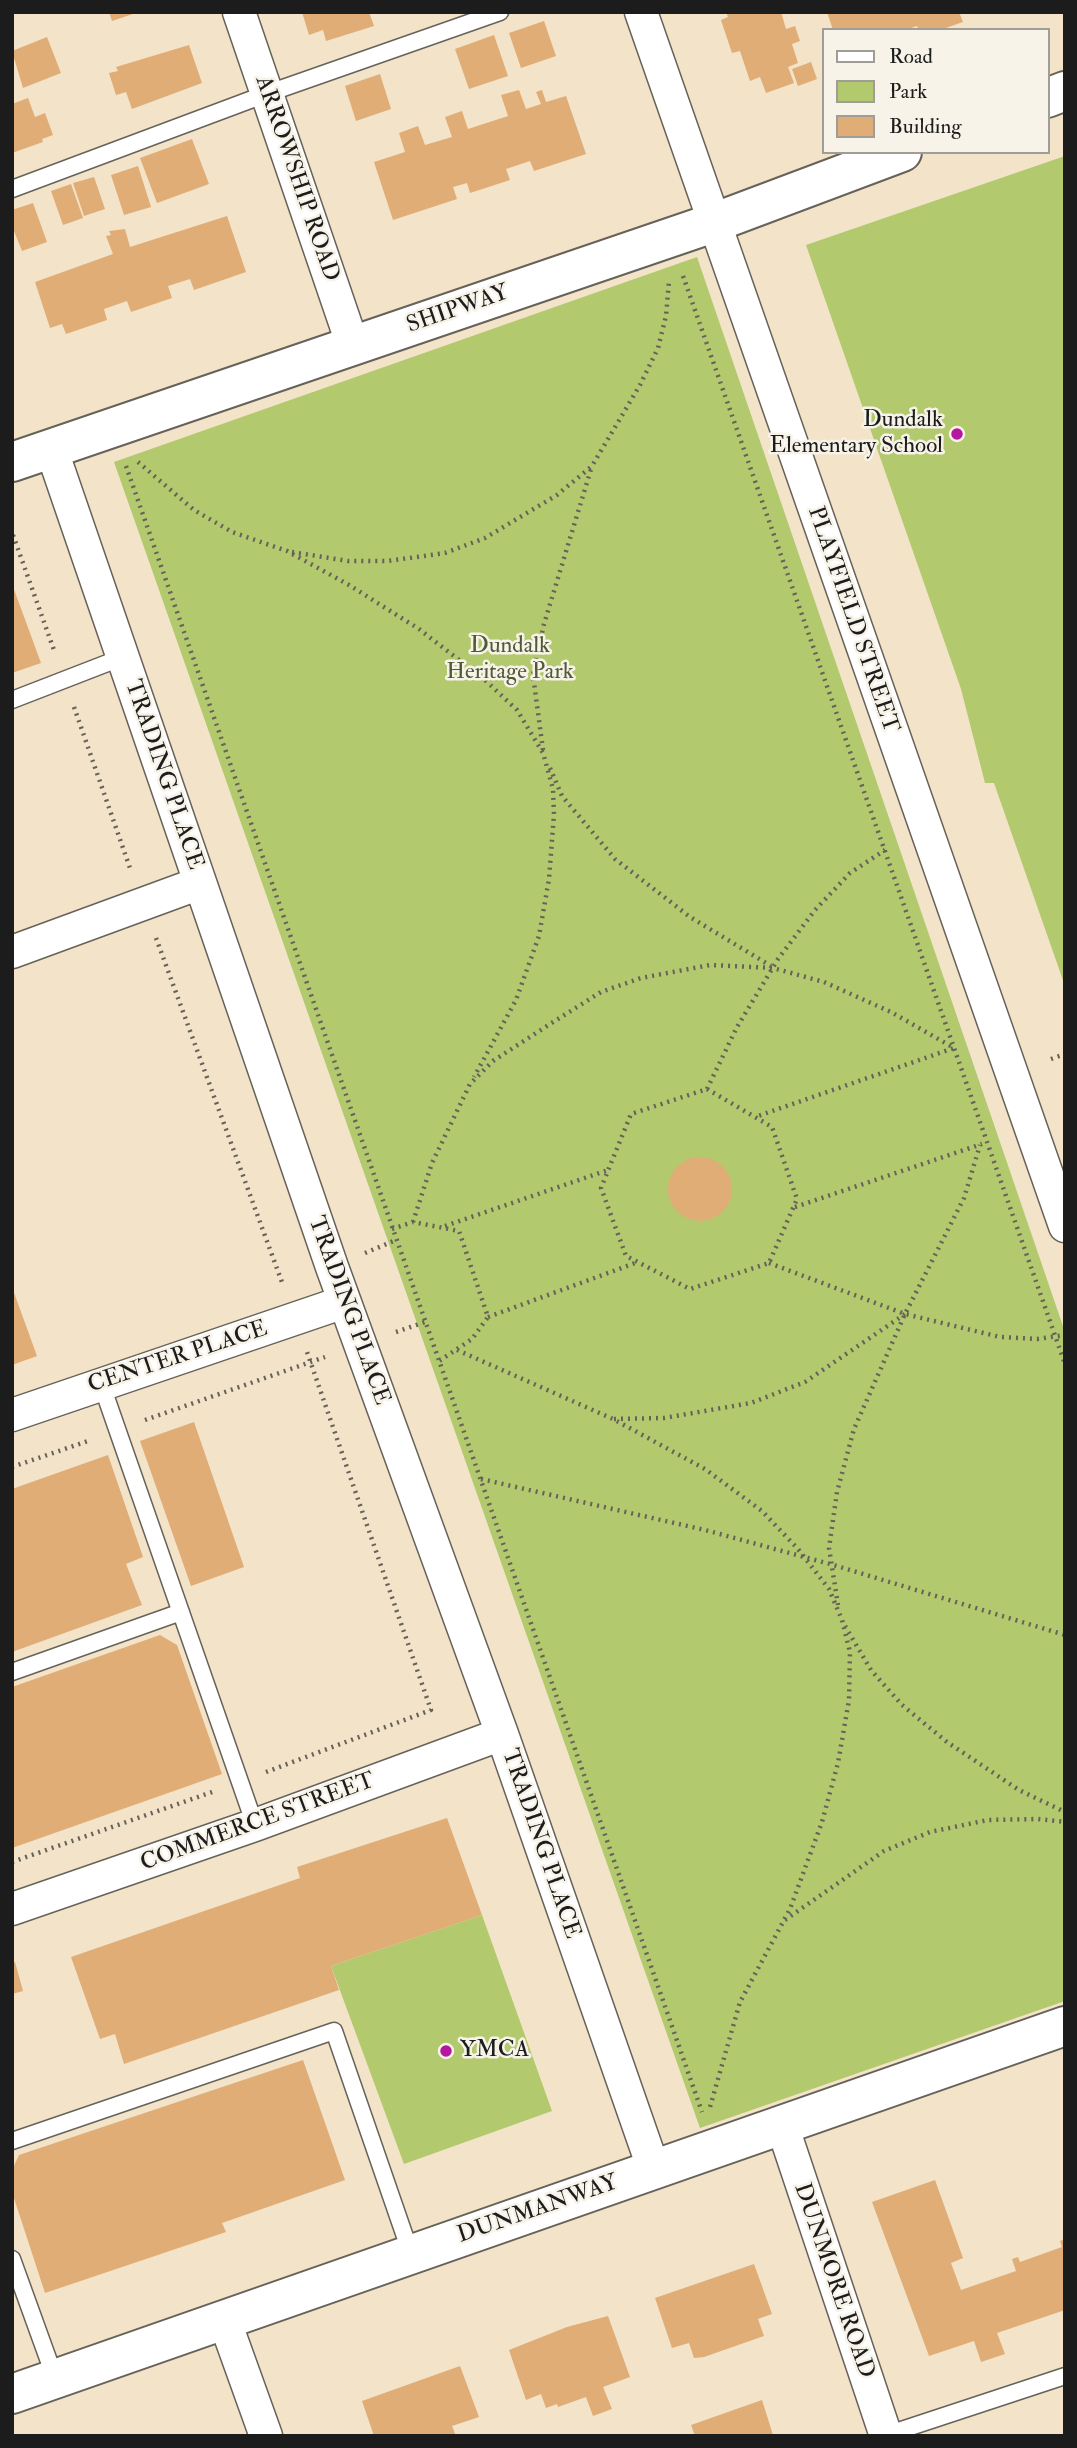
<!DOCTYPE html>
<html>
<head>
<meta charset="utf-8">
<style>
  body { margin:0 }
  #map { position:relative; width:1077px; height:2448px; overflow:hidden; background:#f2e3c9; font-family:"IM FELL Double Pica",serif }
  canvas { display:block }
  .frame { position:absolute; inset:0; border:14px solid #1c1c1c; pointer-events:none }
  .legend { position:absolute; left:822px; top:28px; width:228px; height:126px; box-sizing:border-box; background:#f7f3e8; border:2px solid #9f9d96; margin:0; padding:9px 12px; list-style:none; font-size:21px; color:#1c1c1c }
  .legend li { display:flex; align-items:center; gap:14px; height:35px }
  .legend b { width:35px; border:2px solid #9f9d96 }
</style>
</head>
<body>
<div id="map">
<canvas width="1077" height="2448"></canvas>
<div class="frame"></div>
<ul class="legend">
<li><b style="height:9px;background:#fff"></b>Road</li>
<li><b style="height:19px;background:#b2c96d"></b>Park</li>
<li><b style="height:19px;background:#e0ad76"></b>Building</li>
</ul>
</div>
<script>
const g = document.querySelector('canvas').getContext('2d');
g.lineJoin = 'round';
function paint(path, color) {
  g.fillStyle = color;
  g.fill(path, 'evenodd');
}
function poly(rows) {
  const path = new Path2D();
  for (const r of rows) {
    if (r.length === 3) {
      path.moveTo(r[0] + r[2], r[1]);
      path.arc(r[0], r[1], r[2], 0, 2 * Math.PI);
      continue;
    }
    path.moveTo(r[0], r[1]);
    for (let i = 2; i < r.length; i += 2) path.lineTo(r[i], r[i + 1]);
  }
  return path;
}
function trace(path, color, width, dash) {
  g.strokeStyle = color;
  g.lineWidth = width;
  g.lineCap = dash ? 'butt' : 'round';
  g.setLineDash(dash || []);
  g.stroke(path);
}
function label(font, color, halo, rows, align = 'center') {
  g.font = font + ' "IM FELL Double Pica",serif';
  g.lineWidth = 5;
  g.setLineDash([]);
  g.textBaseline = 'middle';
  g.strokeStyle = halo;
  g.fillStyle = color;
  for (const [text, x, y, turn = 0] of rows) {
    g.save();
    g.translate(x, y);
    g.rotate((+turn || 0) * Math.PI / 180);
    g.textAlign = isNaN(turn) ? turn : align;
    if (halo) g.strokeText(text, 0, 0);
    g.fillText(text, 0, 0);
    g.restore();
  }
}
const green = poly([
  [1065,156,1065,986,994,783,985,783,961,689,806,245],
  [697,257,1065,1332,1065,2001,700,2128,114,462],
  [482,1915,552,2111,404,2164,331,1966]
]);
const building = poly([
  [109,12,136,12,136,13,112,21],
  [302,12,369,12,374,26,326,41,323,30,309,35],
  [726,12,781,12,786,29,795,26,800,41,792,44,798,63,788,67,794,83,766,93,760,77,750,81,740,51,732,53,721,20,728,17],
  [827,12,959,12,963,22,940,30,919,30,917,26,905,30,833,30],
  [544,21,556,56,521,68,509,33],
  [494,35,508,76,469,89,455,49],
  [47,37,61,73,23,88,12,51],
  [189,45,202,83,132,109,126,92,116,95,109,73,118,71,116,67],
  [811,62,817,79,798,86,792,69],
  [380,74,391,109,356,121,345,86],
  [519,90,526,109,541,104,536,92,542,90,546,102,566,96,586,154,534,171,530,161,506,169,510,180,470,193,467,183,453,187,457,199,393,220,374,162,405,152,399,133,418,126,425,145,452,137,445,117,462,111,468,129,508,116,501,95],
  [28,98,35,117,45,113,53,135,42,139,43,142,12,153,12,104],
  [192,139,209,184,157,203,140,158],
  [138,166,151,207,124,215,111,175],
  [94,177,105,209,84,216,73,183],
  [71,184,83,218,63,225,51,191],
  [33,203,47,242,22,251,12,226,12,210],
  [227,216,246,272,194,290,190,279,168,286,172,298,131,312,127,301,104,309,107,320,66,334,62,324,50,328,35,282,113,254,106,236,111,235,109,231,125,229,130,247],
  [12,584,41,663,12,673],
  [700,1189,32],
  [12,1287,37,1356,12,1365],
  [194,1422,244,1567,191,1586,140,1441],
  [108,1455,143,1557,126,1564,142,1605,12,1652,12,1489],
  [160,1635,177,1645,222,1774,12,1848,12,1687],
  [447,1818,482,1915,331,1966,339,1990,124,2064,115,2034,100,2039,71,1957,300,1878,297,1867],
  [15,1962,23,1991,12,1994,12,1963],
  [303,2060,345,2180,222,2223,226,2232,45,2293,12,2192,12,2170,19,2155],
  [935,2180,963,2258,951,2263,961,2290,1016,2271,1012,2259,1018,2257,1020,2262,1062,2247,1060,2241,1065,2239,1065,2310,997,2333,1005,2354,981,2362,974,2341,929,2356,872,2202],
  [754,2264,772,2314,758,2319,764,2336,704,2357,694,2358,689,2343,672,2348,655,2298],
  [608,2316,630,2377,603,2387,612,2409,593,2416,586,2397,558,2407,557,2404,546,2408,541,2394,526,2400,509,2350,567,2327],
  [460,2366,479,2417,452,2426,456,2436,374,2436,362,2401],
  [762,2400,773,2435,695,2436,691,2425]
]);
const path = poly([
  [683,276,1065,1364],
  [138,462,194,510,232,532,287,551,349,585,419,629,485,680,517,710,543,753,553,789,554,814,549,879,539,936,516,1000,474,1077],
  [126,466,702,2112],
  [13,535,55,653],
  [292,552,348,561,388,561,445,553,485,538,557,495,592,466,640,385,658,348,666,316,669,281],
  [74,707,131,871],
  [543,750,533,675,544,624,592,466],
  [550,768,562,796,615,859,690,917,771,966],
  [156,938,283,1285],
  [1051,1059,1065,1054],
  [707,1089,772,1127,797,1199,769,1263,690,1289,626,1256,601,1188,631,1114,707,1089],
  [707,1089,737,1027,778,959,815,910,850,873,885,850],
  [795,1207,982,1144],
  [413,1222,432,1163,470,1084,493,1061,550,1024,601,992,641,978,710,965,773,968,824,982,891,1012,954,1048,755,1117],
  [445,1226,608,1170],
  [392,1229,413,1222,459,1231,488,1317,472,1339,439,1361],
  [365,1253,396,1240],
  [769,1263,905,1314,1000,1337,1037,1339,1065,1335],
  [488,1317,638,1262],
  [396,1332,425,1322],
  [457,1350,613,1419,705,1469,762,1511,798,1549,829,1589,842,1620,850,1652,849,1700,838,1763,822,1822,790,1909,740,2002,710,2107],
  [614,1419,664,1418,751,1403,805,1382,905,1314],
  [145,1420,325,1357],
  [12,1467,91,1440],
  [481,1479,705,1530,830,1564,1065,1635],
  [838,1605,829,1548,837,1492,854,1429,905,1314,964,1198,980,1145],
  [845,1626,871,1670,902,1705,947,1742,1019,1790,1065,1812],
  [266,1772,431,1710,307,1352],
  [12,1862,215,1791],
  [785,1920,884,1851,930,1832,988,1820,1038,1819,1065,1822]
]);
const lane = poly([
  [12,189,266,94,500,12],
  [12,700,123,657],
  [101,1383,255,1825],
  [12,1672,181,1612],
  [12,2141,334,2031,411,2254],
  [12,2259,55,2378],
  [883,2436,1065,2376]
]);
const street = poly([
  [239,12,353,346],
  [641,12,1065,1226],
  [51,448,332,1267,502,1734,654,2170],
  [12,952,200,883],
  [12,1415,344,1302],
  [12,1909,255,1825,502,1734],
  [782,2125,886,2436],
  [224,2319,266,2436]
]);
const secondary = poly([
  [1047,98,1065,91],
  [12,462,713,223,902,152],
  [12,2394,1065,2026]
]);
const markers = [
  [957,434,7,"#b5179e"],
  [446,2051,7,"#b5179e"]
];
const streetNames = [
  ["ARROWSHIP ROAD",296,179,71],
  ["SHIPWAY",458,310,-19],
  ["PLAYFIELD STREET",852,620,71],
  ["TRADING PLACE",163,775,71],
  ["TRADING PLACE",348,1311,70],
  ["CENTER PLACE",178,1358,-18],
  ["COMMERCE STREET",258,1823,-20],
  ["TRADING PLACE",540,1844,71],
  ["DUNMANWAY",538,2210,-19],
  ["DUNMORE ROAD",833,2281,71]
];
const poiNames = [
  ["Dundalk",943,421],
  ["Elementary School",943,447],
  ["YMCA",460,2051,"left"]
];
const parkNames = [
  ["Dundalk",510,647],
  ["Heritage Park",510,673]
];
paint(green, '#b2c96d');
paint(building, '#e0ad76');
trace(lane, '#676259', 19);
trace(street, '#676259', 35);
trace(secondary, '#676259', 42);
trace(path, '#676259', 4.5, [2, 5]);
trace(lane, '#fff', 16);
trace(street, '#fff', 32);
trace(secondary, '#fff', 38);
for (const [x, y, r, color] of markers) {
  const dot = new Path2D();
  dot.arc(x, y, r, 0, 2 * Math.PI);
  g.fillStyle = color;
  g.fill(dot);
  trace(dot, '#f7f3e8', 2.5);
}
label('23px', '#1c1c1c', '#f7f3e8', streetNames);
label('23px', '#1c1c1c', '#f7f3e8', poiNames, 'right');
label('23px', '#505938', '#f7f3e8', parkNames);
</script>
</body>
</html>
